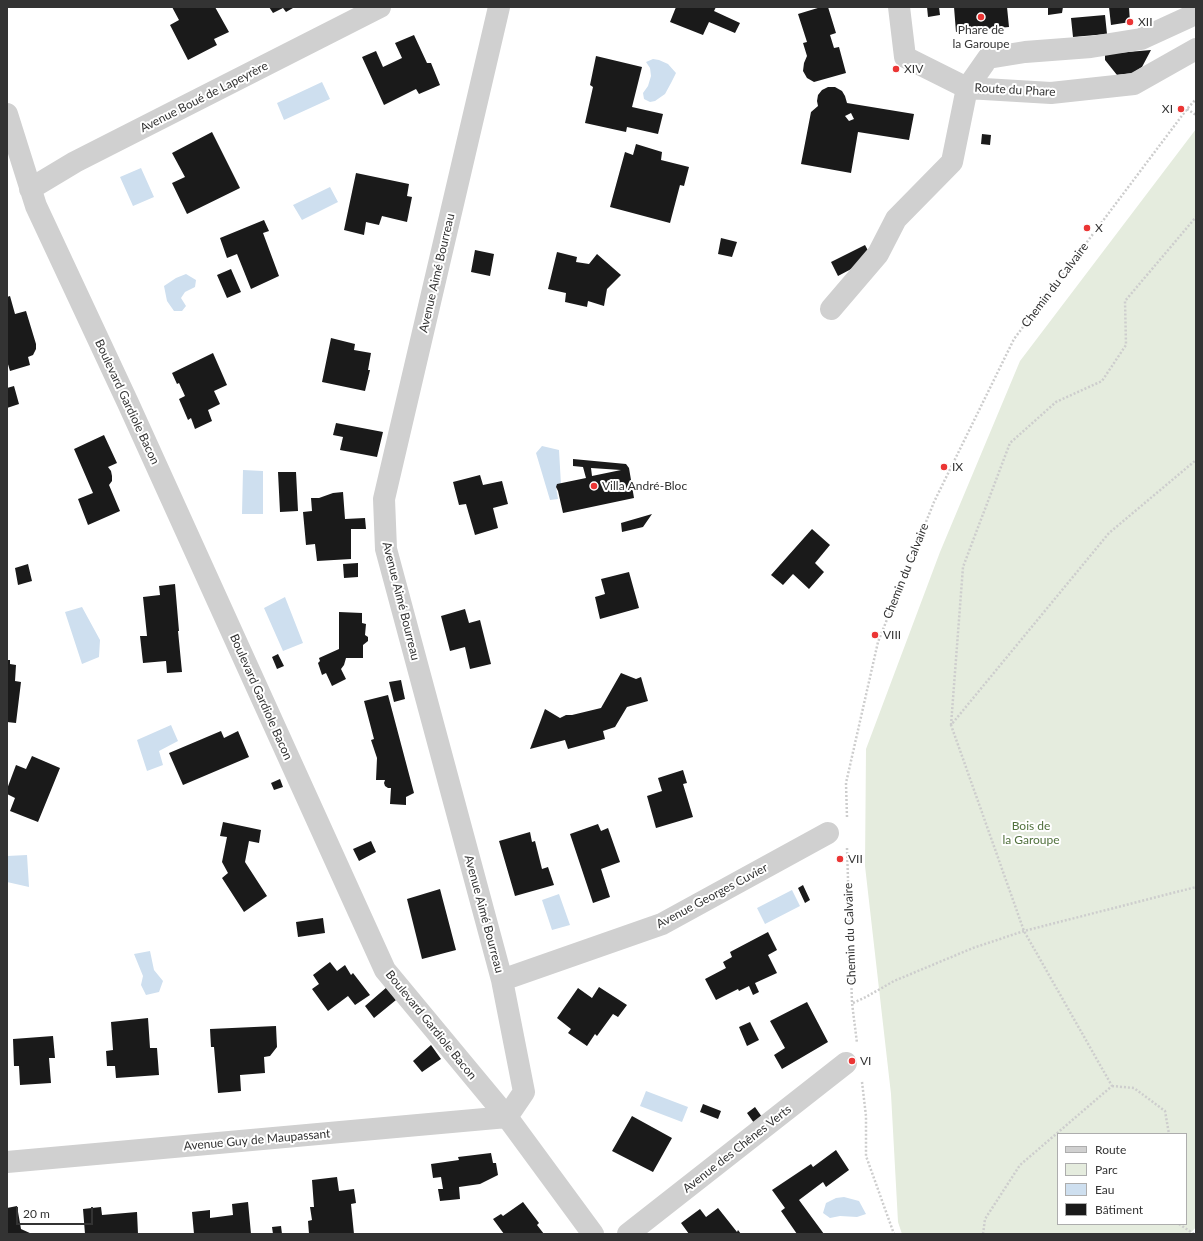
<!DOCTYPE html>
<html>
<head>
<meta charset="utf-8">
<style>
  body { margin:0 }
  #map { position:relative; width:1203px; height:1241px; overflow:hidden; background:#fff; font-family:Lato,sans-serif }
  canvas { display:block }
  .frame { position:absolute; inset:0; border:8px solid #333; pointer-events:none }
  .legend { position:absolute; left:1057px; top:1133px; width:130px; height:92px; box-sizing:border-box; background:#fff; border:1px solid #adadad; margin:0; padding:5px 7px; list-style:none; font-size:12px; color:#333 }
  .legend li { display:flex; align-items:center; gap:8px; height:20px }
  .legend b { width:20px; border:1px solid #adadad }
  .scale { position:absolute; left:16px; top:1207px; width:77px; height:18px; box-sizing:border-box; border:2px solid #333; border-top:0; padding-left:5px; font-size:12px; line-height:14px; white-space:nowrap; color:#333; -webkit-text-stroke:3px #fff; paint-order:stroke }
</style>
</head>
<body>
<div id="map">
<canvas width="1203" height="1241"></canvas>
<div class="frame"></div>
<ul class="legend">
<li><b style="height:5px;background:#d0d0d0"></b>Route</li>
<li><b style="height:11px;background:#e5ecde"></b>Parc</li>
<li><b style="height:11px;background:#cedfef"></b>Eau</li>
<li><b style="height:11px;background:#1a1a1a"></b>Bâtiment</li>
</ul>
<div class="scale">20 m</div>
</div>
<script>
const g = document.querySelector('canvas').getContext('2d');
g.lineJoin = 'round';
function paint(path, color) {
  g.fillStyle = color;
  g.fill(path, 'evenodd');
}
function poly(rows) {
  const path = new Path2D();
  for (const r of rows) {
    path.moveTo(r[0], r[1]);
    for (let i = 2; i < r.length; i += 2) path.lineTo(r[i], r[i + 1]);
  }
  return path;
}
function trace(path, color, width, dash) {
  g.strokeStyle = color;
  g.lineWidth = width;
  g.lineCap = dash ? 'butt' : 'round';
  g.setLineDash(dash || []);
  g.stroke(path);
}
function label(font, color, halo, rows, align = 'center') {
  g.font = font + ' Lato,sans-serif';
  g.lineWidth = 4;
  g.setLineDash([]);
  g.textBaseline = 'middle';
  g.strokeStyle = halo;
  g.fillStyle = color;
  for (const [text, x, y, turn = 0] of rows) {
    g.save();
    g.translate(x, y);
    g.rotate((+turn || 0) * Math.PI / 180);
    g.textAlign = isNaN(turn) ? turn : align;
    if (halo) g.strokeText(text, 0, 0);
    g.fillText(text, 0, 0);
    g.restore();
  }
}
const green = poly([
  [1196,129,1196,1227,1190,1234,902,1234,898,1222,891,1094,865,866,866,749,940,552,1020,361],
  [1058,1134,1186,1134,1186,1224,1058,1224]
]);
const water = poly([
  [653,59,659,60,668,64,676,73,671,83,665,94,655,101,650,102,644,99,643,93,648,86,651,76,650,68,646,62],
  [322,82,330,99,284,120,277,103],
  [141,168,154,197,133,206,120,177],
  [330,187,338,202,302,220,293,205],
  [186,274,196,280,195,287,185,292,181,298,186,306,182,311,174,311,167,301,164,286,176,278],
  [542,446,559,450,561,485,556,487,558,499,550,500,536,453],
  [243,470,263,471,263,514,242,514],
  [285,597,303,643,283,651,264,608],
  [82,607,100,640,99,657,82,664,65,612],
  [171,725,178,741,159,751,163,765,147,771,137,740],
  [27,855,29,887,7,882,7,856],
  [792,890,800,906,765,924,757,908],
  [559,894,570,925,552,930,542,900],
  [150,951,154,970,163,981,159,992,146,995,141,985,143,976,134,954],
  [646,1091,688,1107,682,1122,640,1106],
  [844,1197,859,1201,866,1214,857,1217,840,1216,830,1218,823,1213,826,1203,836,1198]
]);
const building = poly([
  [172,7,215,7,229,32,214,39,217,45,188,60,170,25,179,20],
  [269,7,292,7,293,8,286,12,283,8,273,13],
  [676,7,716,7,714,11,740,23,735,33,709,22,703,35,670,22],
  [821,7,828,7,836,33,830,35,834,48,839,47,846,73,814,82,807,78,803,71,804,63,807,56,803,43,807,42,798,14],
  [927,7,939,7,940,15,928,17],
  [954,7,1007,7,1009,27,956,32],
  [1048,7,1063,7,1062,13,1048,15],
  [1109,7,1129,7,1130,22,1111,25],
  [1105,15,1107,34,1073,37,1071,18],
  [414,35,427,63,431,63,440,85,419,94,416,89,384,105,362,57,376,51,383,67,402,58,395,43],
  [1151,50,1142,67,1133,73,1117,75,1105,60,1105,54],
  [596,56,642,67,632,107,663,114,658,134,627,127,626,132,585,123,593,87,590,85],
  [828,87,835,87,842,91,845,96,847,103,914,114,909,140,858,132,851,173,801,164,811,112,818,106,817,101,818,95,822,90],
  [851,113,854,119,849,121,845,116],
  [212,132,240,188,187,214,172,183,185,177,172,153],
  [982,134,991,135,990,145,981,144],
  [636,144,662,152,661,160,689,167,684,186,680,185,670,223,610,207,625,152,633,155],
  [356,173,409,184,407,196,412,197,407,222,382,216,379,225,366,222,364,235,344,230],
  [264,220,269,231,263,233,279,276,251,289,237,254,227,258,220,238],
  [721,238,737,242,732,257,718,254],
  [865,245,872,258,838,276,831,262],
  [475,250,494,254,490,276,471,272],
  [557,252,577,257,576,262,589,264,597,254,621,275,607,289,604,306,588,301,587,307,565,302,566,293,548,289],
  [231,269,241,292,227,298,217,275],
  [10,296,15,314,26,311,36,344,36,349,33,355,28,357,30,365,10,371,7,361,7,297],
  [331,338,355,344,354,350,371,353,368,370,370,370,365,391,322,382],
  [213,353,227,385,214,391,220,404,208,410,212,421,195,429,191,418,188,420,179,399,185,396,179,383,177,384,172,373],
  [14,386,19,404,7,408,7,388],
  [336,423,383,432,377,457,340,450,343,437,333,435],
  [104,435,117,463,108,467,111,471,112,476,112,481,109,485,120,511,88,525,78,499,93,493,74,449],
  [573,459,626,464,629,468,634,498,563,513,558,491,556,487,557,484,586,478,583,467,573,466],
  [591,468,621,470,592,476],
  [278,472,296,472,298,511,280,512],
  [480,475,483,485,502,481,508,504,493,508,498,528,475,535,466,504,459,505,453,482],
  [343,492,345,519,365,518,366,529,351,529,351,559,317,561,315,544,306,545,303,512,312,511,311,498,319,498,333,493],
  [652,514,643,527,622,532,621,523],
  [812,529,830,545,815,563,824,572,809,589,793,574,783,585,771,575],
  [358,563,358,577,344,578,343,564],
  [28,564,32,581,18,585,15,568],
  [629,572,639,608,600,619,595,597,605,594,601,579],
  [175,584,179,631,178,631,182,672,167,673,166,661,143,663,140,636,147,636,143,597,160,595,159,586],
  [465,609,469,623,480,620,491,664,470,669,465,647,450,651,441,616],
  [339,612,362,613,362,623,366,624,365,635,368,637,368,641,363,645,363,658,346,658,344,665,341,669,346,679,332,686,326,673,322,675,318,663,320,661,319,658,339,649],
  [278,654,284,666,277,669,272,657],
  [7,660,10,660,10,664,16,665,15,681,21,682,16,723,7,722],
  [621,673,636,679,641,677,648,701,627,707,615,727,603,731,605,739,568,749,565,740,530,749,545,709,560,718,566,715,572,715,601,708],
  [401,680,405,699,394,702,389,682],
  [388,695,414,793,406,797,406,805,390,804,391,788,388,788,385,786,384,783,385,780,376,780,377,758,371,740,374,739,364,701],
  [221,731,224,738,238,731,249,757,183,785,169,753],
  [32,756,60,768,38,822,10,811,15,798,7,794,7,789,16,765,26,769],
  [683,770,687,783,683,784,693,817,656,828,647,796,662,791,658,778],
  [280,779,283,787,274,790,271,783],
  [223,822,261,830,259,843,249,841,245,862,267,896,244,912,222,878,228,873,222,862,227,837,220,836],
  [598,824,601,831,608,828,620,862,601,869,610,897,593,903,570,834],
  [530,832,532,842,535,841,542,869,548,867,554,885,515,896,499,841],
  [371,841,376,852,359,861,353,849],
  [803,885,810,900,805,903,798,888],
  [440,889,456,950,422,959,407,899],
  [323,918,325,933,298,937,296,922],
  [768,932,777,950,768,955,777,973,755,983,759,992,753,995,749,986,739,991,738,989,716,1000,705,979,726,968,723,962,732,957,730,952],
  [330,962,337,971,345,965,351,975,353,973,370,995,355,1005,348,996,328,1011,312,989,319,984,313,975],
  [387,987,396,1000,374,1018,365,1006],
  [599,987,627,1005,618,1017,613,1014,597,1036,595,1034,587,1046,568,1033,571,1029,557,1018,578,988,592,998],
  [807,1002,828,1042,782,1069,774,1055,785,1048,770,1021],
  [148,1018,150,1048,157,1048,159,1075,116,1078,115,1066,107,1066,106,1051,113,1050,111,1022],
  [750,1022,759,1040,747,1046,739,1027],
  [276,1026,277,1047,270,1056,264,1057,265,1073,240,1075,241,1091,218,1093,214,1047,211,1047,210,1029],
  [53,1036,55,1058,49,1058,51,1083,20,1085,19,1066,14,1066,13,1039],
  [431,1045,441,1059,422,1072,413,1061],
  [703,1104,721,1111,718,1119,700,1112],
  [755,1107,762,1117,754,1123,747,1113],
  [632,1116,672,1138,653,1172,612,1151],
  [836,1150,849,1170,826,1187,823,1182,799,1200,824,1234,797,1234,781,1211,785,1208,772,1190,811,1164,813,1167],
  [491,1153,493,1163,496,1163,498,1175,480,1184,459,1187,460,1199,440,1201,438,1189,443,1189,441,1177,433,1178,431,1164,459,1160,458,1157],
  [337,1177,339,1191,354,1189,356,1203,351,1204,354,1234,309,1234,308,1221,312,1220,310,1207,314,1207,312,1180],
  [248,1202,251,1234,194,1234,192,1212,210,1210,210,1218,233,1215,232,1204],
  [523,1202,539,1223,537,1225,544,1234,504,1234,493,1219,501,1214,503,1216],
  [17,1206,21,1229,32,1234,7,1234,7,1208],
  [101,1207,102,1215,137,1212,138,1234,85,1234,83,1209],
  [718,1208,737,1232,738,1230,741,1234,689,1234,681,1223,700,1209,706,1217],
  [281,1226,282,1234,273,1234,272,1227]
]);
const path = poly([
  [1187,109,1196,115],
  [951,725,963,567,1010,443,1056,402,1102,381,1126,345,1125,301,1196,217],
  [847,817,846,783,878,642,934,502,1014,339,1187,109,1196,99],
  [847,848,852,1003,857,1043],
  [853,1003,866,997,894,981,973,948,1024,931,1196,887],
  [862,1082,866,1116,866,1156,894,1234],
  [1112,1086,1134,1088,1165,1111,1169,1134],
  [1179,1224,1194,1234],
  [983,1234,985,1219,1020,1165,1112,1086,1024,931,951,725,1109,533,1196,460]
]);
const minor = poly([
  [899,7,905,57,967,88,1051,93,1134,84,1196,49],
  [7,114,36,206,128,403,385,970,507,1117,593,1234],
  [30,189,75,162,380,7],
  [831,309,878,254,896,219,952,162,967,88,988,58,1025,52,1091,47,1141,39,1189,17,1196,12],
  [502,980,662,924,828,833],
  [7,1162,507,1117,524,1092,502,980,386,549,384,499,499,7],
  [628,1234,846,1063]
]);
const markers = [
  [981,17,4,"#eb3534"],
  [1130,22,4,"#eb3534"],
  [896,69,4,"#eb3534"],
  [1181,109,4,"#eb3534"],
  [1087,228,4,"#eb3534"],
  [944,467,4,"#eb3534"],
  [594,486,4,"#eb3534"],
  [875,635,4,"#eb3534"],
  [840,859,4,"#eb3534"],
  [852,1061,4,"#eb3534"]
];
const poiNames = [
  ["XII",1138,22],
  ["Phare de",981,30,"center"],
  ["la Garoupe",981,44,"center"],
  ["XIV",904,69],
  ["XI",1173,109,"right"],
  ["X",1095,228],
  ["IX",952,467],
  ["Villa André-Bloc",602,486],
  ["VIII",883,635],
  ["VII",848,859],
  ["VI",860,1061]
];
const streetNames = [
  ["Route du Phare",1015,90,3],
  ["Avenue Boué de Lapeyrère",204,97,-27],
  ["Avenue Aimé Bourreau",437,273,-77],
  ["Chemin du Calvaire",1055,285,-53],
  ["Boulevard Gardiole Bacon",127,402,65],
  ["Chemin du Calvaire",906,571,-68],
  ["Avenue Aimé Bourreau",401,601,76],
  ["Boulevard Gardiole Bacon",261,697,66],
  ["Avenue Georges Cuvier",712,896,-28],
  ["Avenue Aimé Bourreau",484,914,75],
  ["Chemin du Calvaire",850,934,-92],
  ["Boulevard Gardiole Bacon",431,1025,51],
  ["Avenue Guy de Maupassant",257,1140,-5],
  ["Avenue des Chênes Verts",737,1149,-38]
];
const parkNames = [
  ["Bois de",1031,826],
  ["la Garoupe",1031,840]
];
paint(green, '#e5ecde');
paint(water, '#cedfef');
paint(building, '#1a1a1a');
trace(path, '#cdcdcd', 2.5, [2, 2]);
trace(minor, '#d0d0d0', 22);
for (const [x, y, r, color] of markers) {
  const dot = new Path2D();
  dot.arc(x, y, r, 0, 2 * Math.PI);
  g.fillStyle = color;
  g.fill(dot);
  trace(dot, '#fff', 1.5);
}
label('12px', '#333', '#fff', poiNames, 'left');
label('12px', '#333', '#fff', streetNames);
label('12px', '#51713d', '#fff', parkNames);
</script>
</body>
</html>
